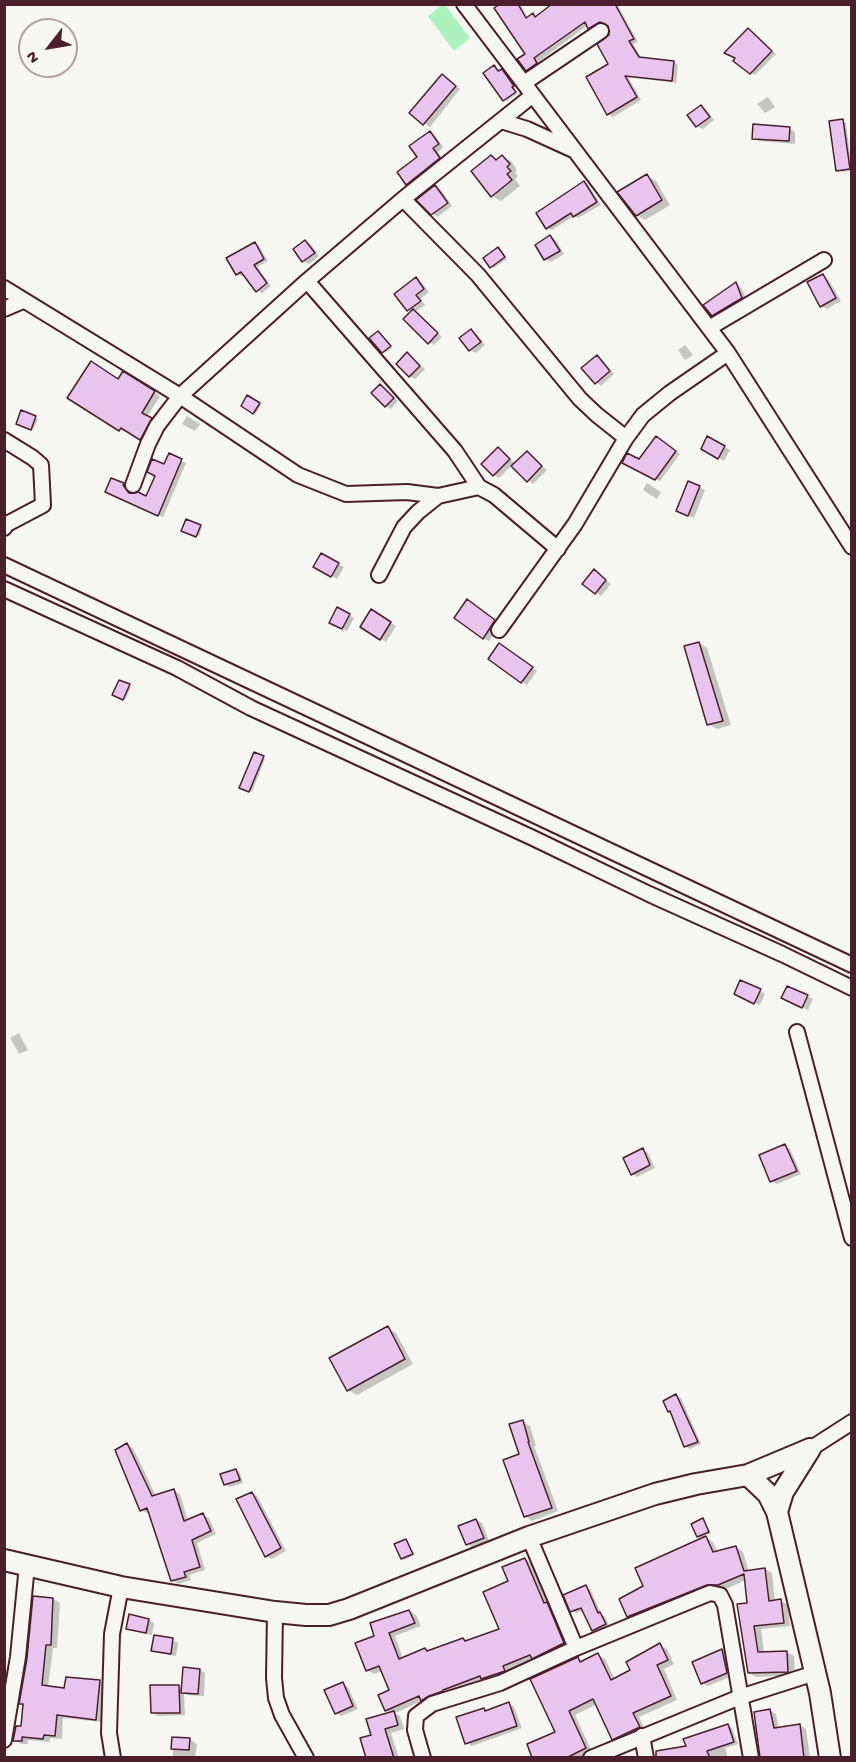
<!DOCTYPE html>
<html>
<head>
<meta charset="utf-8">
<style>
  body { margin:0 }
  #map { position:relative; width:856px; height:1762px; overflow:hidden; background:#f6f6f2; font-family:"Gochi Hand",sans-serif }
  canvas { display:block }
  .frame { position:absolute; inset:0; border:6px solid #4a1f2b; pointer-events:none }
  .north { position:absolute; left:18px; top:18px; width:60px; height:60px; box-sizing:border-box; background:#f6f6f2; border:2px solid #b1a0a2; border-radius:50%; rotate:239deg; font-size:16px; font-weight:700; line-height:24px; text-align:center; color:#4a1f2b }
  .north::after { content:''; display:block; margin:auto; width:21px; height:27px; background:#4a1f2b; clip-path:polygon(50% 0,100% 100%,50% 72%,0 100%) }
</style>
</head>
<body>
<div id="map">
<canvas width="856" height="1762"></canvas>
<div class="frame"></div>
<div class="north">N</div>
</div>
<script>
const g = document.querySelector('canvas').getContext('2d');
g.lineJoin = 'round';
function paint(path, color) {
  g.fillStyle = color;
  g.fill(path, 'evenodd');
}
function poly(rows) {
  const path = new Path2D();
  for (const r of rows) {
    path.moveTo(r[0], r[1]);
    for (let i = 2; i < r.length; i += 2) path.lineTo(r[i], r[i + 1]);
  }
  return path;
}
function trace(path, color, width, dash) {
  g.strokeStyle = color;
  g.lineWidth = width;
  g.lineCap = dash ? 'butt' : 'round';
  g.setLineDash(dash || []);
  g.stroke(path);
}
const green = poly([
  [443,4,445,5,470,38,454,51,428,16]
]);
const shadow = poly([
  [503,4,520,4,528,18,533,15,537,17,599,4,617,4,638,42,633,44,642,59,674,62,678,65,676,83,628,77,641,100,613,117,608,114,611,35,608,25,594,30,588,25,538,62,541,66,532,73,527,70,527,54],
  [749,30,776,54,755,75,751,73],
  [494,67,499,73,504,72,516,87,513,89,517,94,507,101,485,73],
  [448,79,460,89,430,127,412,113],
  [768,97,775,107,765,113,757,104],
  [701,107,706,110,714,120,703,129,697,126],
  [842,121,846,123,852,171,842,172,837,170],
  [755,126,790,129,795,132,795,144,759,141,754,138],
  [430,133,435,136,443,147,438,152,444,161,412,187,407,184],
  [502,156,511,161,517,170,515,172,518,177,515,179,520,186,501,201,492,196,492,157,498,160],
  [647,176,656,181,670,205,645,220,637,215],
  [584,182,588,185,601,205,578,218,574,216,552,230,548,228],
  [435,187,441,190,452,206,437,217,432,213],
  [550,237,556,240,564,254,551,262,545,259],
  [306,242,311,245,319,256,309,264,303,261],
  [255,243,259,246,268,261,257,267,271,286,262,293,257,290,245,274,241,276,237,274],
  [498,249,507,259,494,268,491,267],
  [823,275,828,279,841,301,827,309,821,306],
  [416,279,421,282,429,292,420,299,425,305,415,312,442,337,434,345,429,342,412,312,408,310],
  [736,284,741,287,747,301,718,318,713,315],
  [471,331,477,334,485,345,476,353,470,350],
  [380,334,392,348,385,353,371,338],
  [685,345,693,355,685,360,678,350],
  [408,354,425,369,415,379,410,376],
  [597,357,602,360,614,374,601,386,596,382],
  [123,373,160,396,147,417,156,423,146,441,126,430,125,432,69,397,119,380],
  [381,386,398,401,391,409,386,406],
  [248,397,261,405,256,413,243,406],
  [22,412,38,419,33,430,18,423],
  [187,416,200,424,195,431,182,424],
  [707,438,730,450,724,461,703,449],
  [661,440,680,454,660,481,624,462,639,461],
  [498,449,516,464,527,453,547,470,533,484,512,465,499,478,494,475],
  [181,461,186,463,163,517,111,494,123,485,127,487,131,494,147,498,165,466],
  [647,483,661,492,657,499,643,490],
  [699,487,705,490,694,518,683,513],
  [187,521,202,527,199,536,183,530],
  [322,555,344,567,337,579,315,566],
  [599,574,611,584,601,596,584,584],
  [473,604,500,624,489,641,483,638],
  [338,609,354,618,347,631,331,622],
  [372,611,396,626,386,642,362,627],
  [699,643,707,648,731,725,717,729,708,724],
  [505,648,537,671,527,685,490,659],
  [120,682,131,687,125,700,114,694],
  [254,754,265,759,252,792,241,788],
  [760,991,765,994,760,1005,741,997],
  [807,996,813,999,808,1010,789,1001],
  [19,1033,28,1050,19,1054,10,1038],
  [785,1146,790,1149,801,1174,777,1184,771,1181],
  [642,1150,648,1153,655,1168,637,1177,632,1173],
  [388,1328,396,1333,413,1364,357,1395,348,1390],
  [676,1396,681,1398,701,1444,690,1449,685,1446,673,1413,669,1411],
  [522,1422,530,1426,536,1446,534,1446,558,1511,532,1521,525,1516,520,1455],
  [127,1445,133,1448,156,1496,174,1491,180,1494,188,1521,203,1515,209,1518,216,1534,197,1543,205,1570,189,1575,191,1580,178,1584,172,1580,150,1512,147,1513,141,1510],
  [236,1470,240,1473,243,1483,230,1487,225,1484],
  [252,1493,257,1496,286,1551,272,1559,266,1556],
  [476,1520,482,1523,489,1541,473,1548,468,1544,460,1527],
  [703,1520,711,1533,703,1536,713,1542,718,1553,736,1547,743,1552,749,1572,765,1569,772,1573,775,1602,781,1601,788,1605,790,1626,761,1629,764,1653,787,1652,794,1656,795,1675,756,1677,749,1673,749,1605,746,1580,726,1589,715,1588,636,1620,629,1616,645,1587,703,1539,698,1536],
  [406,1541,414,1555,404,1560,402,1558],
  [525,1559,532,1563,549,1605,553,1608,570,1647,540,1661,535,1659,509,1670,511,1674,489,1682,484,1680,449,1693,429,1703,424,1700,395,1713,400,1716,404,1729,391,1733,399,1758,367,1758,373,1736,391,1713,386,1710,391,1691,383,1671,374,1674,367,1670,376,1636,409,1611,416,1615,421,1626,395,1636,403,1659,425,1650,428,1652,463,1639,468,1642,501,1630,510,1582],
  [586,1587,590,1589,602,1615,605,1616,609,1626,597,1632,593,1629,584,1610,576,1613,572,1611],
  [34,1598,53,1599,60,1603,57,1648,53,1648,48,1687,66,1689,100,1682,106,1685,102,1722,63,1718,62,1739,50,1738,50,1742,28,1740,28,1744,21,1744,15,1740,22,1728,24,1705,21,1703,28,1658],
  [149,1620,154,1623,152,1635,133,1631,128,1628],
  [155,1637,173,1640,178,1643,176,1656,158,1653,153,1650],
  [660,1645,667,1649,674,1664,664,1669,677,1700,639,1717,646,1731,620,1743,613,1739,597,1704,575,1715,592,1752,579,1758,534,1758,557,1733,578,1659,584,1662,598,1655,605,1659,615,1679,632,1671],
  [722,1651,728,1654,732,1676,708,1686,702,1683],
  [200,1670,205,1673,204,1696,188,1695,184,1693,185,1715,158,1716,153,1713,179,1686,183,1689],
  [343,1684,348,1687,358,1709,341,1716,336,1713],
  [509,1704,514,1707,522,1728,472,1746,467,1743,484,1710,487,1712],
  [770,1711,776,1714,779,1729,800,1725,806,1729,810,1758,761,1758],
  [728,1725,732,1728,738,1744,725,1748,728,1758,656,1758,656,1753,688,1747],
  [173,1738,189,1739,197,1744,195,1758,173,1758]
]);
const building = poly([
  [500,4,518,4,526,18,533,13,535,17,552,4,615,4,634,39,629,41,639,57,674,61,672,81,625,76,637,97,607,115,586,77,608,64,597,44,609,35,608,26,600,22,588,29,585,22,534,58,537,63,526,71,517,59,525,54,494,8,500,4],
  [748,28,772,51,750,74,733,61,735,58,724,53,748,28],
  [494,65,498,71,502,69,514,86,512,87,516,92,503,101,483,73,494,65],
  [442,74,456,86,423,125,409,113,442,74],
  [701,105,710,117,696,127,687,115,701,105],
  [843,119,850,169,836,171,829,121,843,119],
  [753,124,790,127,789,141,752,139,753,124],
  [430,131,439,144,433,148,440,158,406,185,397,172,417,157,409,146,430,131],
  [491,155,496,160,502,155,510,164,507,167,511,171,507,174,512,180,491,197,471,171,491,155],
  [647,174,662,200,636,216,617,192,647,174],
  [584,181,597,202,573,217,571,213,546,229,536,213,584,181],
  [435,185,448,203,431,215,416,200,435,185],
  [550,235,560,251,544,260,535,245,550,235],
  [305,240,315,253,302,262,293,249,305,240],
  [255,242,264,259,254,265,267,283,256,292,241,272,236,275,226,258,255,242],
  [498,247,505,257,490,268,483,258,498,247],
  [823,274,836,298,820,307,807,282,823,274],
  [416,277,424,289,416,295,421,301,407,311,394,294,416,277],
  [736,282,742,298,712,316,703,305,736,282],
  [413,309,438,333,428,344,403,319,413,309],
  [471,329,481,342,469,351,459,338,471,329],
  [378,331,391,346,382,353,369,338,378,331],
  [407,352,420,366,409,377,396,364,407,352],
  [597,355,610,371,595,384,581,368,597,355],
  [91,361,118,379,123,371,155,391,142,413,152,418,140,440,121,428,119,431,67,398,91,361],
  [380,384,394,398,385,407,371,393,380,384],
  [247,395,260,403,253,414,241,406,247,395],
  [21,410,36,416,31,430,16,424,21,410],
  [656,436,676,451,655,480,622,463,627,453,639,459,656,436],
  [707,436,725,446,718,459,701,449,707,436],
  [498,447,510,459,493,476,481,464,498,447],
  [527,451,542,466,527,482,511,466,527,451],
  [169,453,182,459,158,516,105,492,111,478,124,483,123,485,129,493,138,492,146,496,155,476,147,472,152,459,164,464,169,453],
  [688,481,700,486,688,516,676,511,688,481],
  [186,519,201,525,196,537,181,531,186,519],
  [321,553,339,563,331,577,313,567,321,553],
  [594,569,606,580,595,594,582,584,594,569],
  [467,599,495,620,483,639,454,618,467,599],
  [337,607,350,614,342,629,329,623,337,607],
  [371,609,391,622,380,640,360,627,371,609],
  [699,642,723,721,707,725,684,646,699,642],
  [499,643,533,667,521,683,488,659,499,643],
  [119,680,130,684,123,700,112,695,119,680],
  [254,752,264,756,249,792,239,788,254,752],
  [740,980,761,989,754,1004,734,994,740,980],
  [787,986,808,995,802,1008,781,998,787,986],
  [785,1144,797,1171,770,1182,759,1155,785,1144],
  [643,1148,650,1165,631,1175,623,1158,643,1148],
  [388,1326,405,1359,347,1391,329,1358,388,1326],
  [676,1394,698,1442,684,1447,670,1411,668,1412,663,1401,676,1394],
  [523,1420,529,1442,528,1442,552,1508,524,1517,503,1460,519,1454,509,1424,523,1420],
  [127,1443,152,1496,174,1489,184,1521,203,1513,211,1531,192,1540,200,1567,184,1572,186,1577,171,1581,147,1508,140,1511,115,1450,127,1443],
  [236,1469,240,1480,224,1485,220,1474,236,1469],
  [252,1492,281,1548,265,1557,236,1499,252,1492],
  [703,1518,709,1532,697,1537,691,1524,703,1518],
  [476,1519,484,1538,466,1545,458,1526,476,1519],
  [706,1536,713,1552,736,1546,744,1571,765,1568,769,1601,781,1599,784,1623,754,1626,758,1652,787,1651,788,1672,748,1673,737,1604,747,1603,744,1574,718,1585,707,1585,627,1617,619,1599,643,1586,635,1568,706,1536],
  [406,1539,413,1554,401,1559,394,1544,406,1539],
  [525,1558,544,1603,547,1602,564,1643,532,1659,530,1655,503,1666,505,1671,481,1679,480,1676,443,1690,443,1691,429,1696,421,1701,419,1696,385,1711,378,1695,389,1690,379,1666,366,1671,355,1643,374,1636,370,1623,409,1610,415,1623,389,1633,399,1659,425,1648,427,1651,463,1638,465,1641,499,1629,483,1592,508,1581,502,1567,525,1558],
  [586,1585,598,1613,600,1612,606,1624,592,1631,581,1608,570,1612,563,1595,586,1585],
  [33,1596,53,1598,51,1645,46,1645,42,1685,64,1688,66,1677,100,1680,96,1720,57,1715,55,1736,44,1735,43,1739,22,1737,22,1741,13,1741,16,1726,21,1726,23,1704,19,1704,27,1658,33,1596],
  [129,1614,149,1619,146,1633,126,1629,129,1614],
  [154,1635,173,1638,171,1654,151,1651,154,1635],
  [660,1643,668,1660,657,1665,671,1696,633,1713,640,1727,612,1740,593,1699,569,1711,586,1748,566,1758,532,1758,527,1744,555,1732,530,1679,578,1657,580,1662,598,1653,611,1680,630,1670,626,1662,660,1643],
  [722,1649,727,1673,701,1684,692,1662,722,1649],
  [183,1667,200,1669,198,1694,181,1693,183,1667],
  [343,1682,353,1706,335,1714,324,1690,343,1682],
  [150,1685,179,1685,180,1713,151,1713,150,1685],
  [509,1702,517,1726,465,1744,456,1717,484,1708,485,1711,509,1702],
  [770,1709,774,1728,800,1724,804,1758,760,1758,754,1712,770,1709],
  [394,1711,398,1725,385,1729,394,1758,366,1758,360,1738,371,1735,366,1719,394,1711],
  [728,1724,734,1742,707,1751,710,1758,656,1758,656,1751,686,1746,683,1739,728,1724],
  [172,1737,190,1738,189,1750,171,1749,172,1737]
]);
const street = poly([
  [464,4,728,353,852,547],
  [524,83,601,31],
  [533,95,403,199,307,281,455,451,479,487,494,495,558,549],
  [501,121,527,129,571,149],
  [403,199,478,275,580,399,597,415,626,438],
  [4,288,180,396,307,281],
  [4,309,23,301],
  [709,328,824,260],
  [4,440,33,458,41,465,43,505,7,524,4,528],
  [133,485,148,444,157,426,180,396,298,475,346,494,407,492,438,496,479,487],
  [4,565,852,965],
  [379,575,404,527,418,512,438,496],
  [4,589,177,668,251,708,533,838,649,894,782,954,852,988],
  [499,630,575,524,626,438,643,415,670,393,728,353],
  [797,1032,852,1238],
  [810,1449,852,1422],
  [529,1537,576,1648],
  [275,1612,274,1678,276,1698,282,1715,306,1758],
  [642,1736,646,1758],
  [4,1740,18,1657,27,1565],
  [113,1758,109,1733,112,1634,121,1587],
  [423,1758,415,1730,416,1716,432,1704,500,1683,576,1648,710,1593,720,1595,725,1605,751,1758],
  [591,1758,740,1697,815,1673]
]);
const secondary = poly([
  [748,1475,768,1494,777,1512,820,1693,830,1758],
  [777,1512,783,1492,810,1449],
  [4,1560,121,1587,275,1612,306,1615,329,1615,349,1609,529,1537,655,1494,696,1484,748,1475,810,1449]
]);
paint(green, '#adf1bc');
paint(shadow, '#0003');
paint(building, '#e8c4ef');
trace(building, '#4a1f2b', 1.5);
trace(street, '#4a1f2b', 18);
trace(secondary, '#4a1f2b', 24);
trace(street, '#f6f6f2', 14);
trace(secondary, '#f6f6f2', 20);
</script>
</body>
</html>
